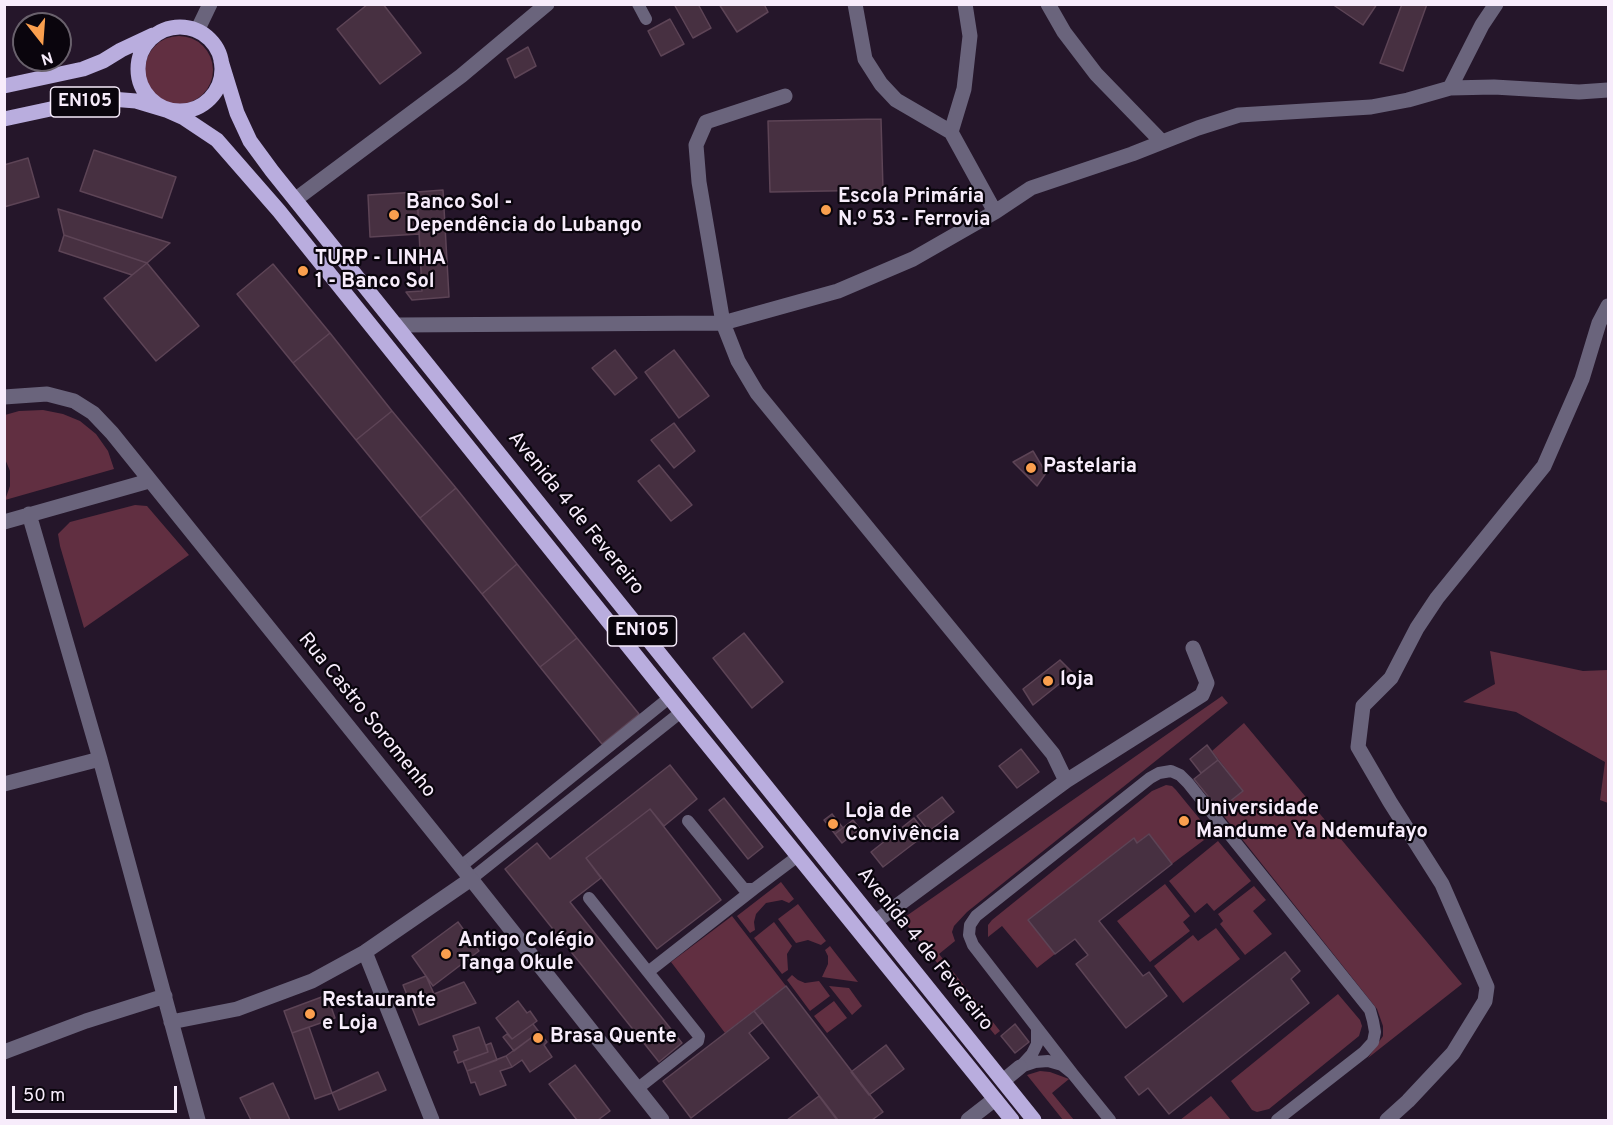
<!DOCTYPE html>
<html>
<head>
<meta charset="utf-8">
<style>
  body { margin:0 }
  #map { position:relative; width:1613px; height:1125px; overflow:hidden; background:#25162a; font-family:Overpass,sans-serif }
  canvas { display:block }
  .frame { position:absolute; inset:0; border:6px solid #f7ecfb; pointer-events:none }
  .north { position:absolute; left:12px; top:12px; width:60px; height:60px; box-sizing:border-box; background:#0a050d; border:2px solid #69616c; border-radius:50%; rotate:163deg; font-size:16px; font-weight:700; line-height:24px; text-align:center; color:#f7ecfb }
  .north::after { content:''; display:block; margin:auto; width:21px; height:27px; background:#fa9f4e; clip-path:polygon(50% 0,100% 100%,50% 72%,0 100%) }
  .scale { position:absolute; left:12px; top:1086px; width:165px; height:27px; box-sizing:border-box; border:3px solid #f7ecfb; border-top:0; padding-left:8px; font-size:18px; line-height:21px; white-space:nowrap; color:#f7ecfb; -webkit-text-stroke:4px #0a050d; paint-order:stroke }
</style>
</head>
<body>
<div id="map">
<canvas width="1613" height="1125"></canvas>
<div class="frame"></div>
<div class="north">N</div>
<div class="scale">50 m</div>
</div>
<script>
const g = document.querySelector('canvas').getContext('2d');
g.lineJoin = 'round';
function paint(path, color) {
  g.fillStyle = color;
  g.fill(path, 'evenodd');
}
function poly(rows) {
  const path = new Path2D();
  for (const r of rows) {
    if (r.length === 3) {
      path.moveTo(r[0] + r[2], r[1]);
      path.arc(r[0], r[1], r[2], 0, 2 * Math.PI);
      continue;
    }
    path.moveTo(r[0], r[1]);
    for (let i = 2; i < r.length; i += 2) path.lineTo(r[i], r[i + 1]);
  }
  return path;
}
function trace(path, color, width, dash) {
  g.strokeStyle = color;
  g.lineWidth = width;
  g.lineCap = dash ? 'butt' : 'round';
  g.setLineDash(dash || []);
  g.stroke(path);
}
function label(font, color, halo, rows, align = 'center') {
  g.font = font + ' Overpass,sans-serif';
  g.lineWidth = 4.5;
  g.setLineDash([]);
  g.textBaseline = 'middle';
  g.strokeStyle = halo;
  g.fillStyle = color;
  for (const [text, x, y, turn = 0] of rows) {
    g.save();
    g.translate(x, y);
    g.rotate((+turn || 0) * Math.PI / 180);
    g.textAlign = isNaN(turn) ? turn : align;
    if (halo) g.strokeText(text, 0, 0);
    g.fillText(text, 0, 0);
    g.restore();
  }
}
const green = poly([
  [179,70,34],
  [43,410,63,414,80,421,96,434,108,451,114,469,5,500,10,486,10,471,5,459,5,415,19,411],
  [135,505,147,506,189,555,84,628,60,546,58,534,70,522],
  [1490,651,1583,671,1608,670,1608,803,1600,800,1605,762,1516,712,1463,702,1495,684],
  [1222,696,1228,703,967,912,954,926,952,932,955,941,939,954,1000,1031,995,1035,902,919],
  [1244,723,1462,984,1368,1058,1383,1036,1383,1026,1377,1009,1219,810,1243,791,1212,751],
  [1166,785,1172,786,1176,790,1212,834,1172,864,1149,834,1137,843,1133,839,1029,920,1055,954,1037,968,1002,926,988,937,988,925,992,920,1152,791],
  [1218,841,1251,881,1214,911,1207,903,1195,913,1169,881],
  [781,882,794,899,789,903,782,900,766,903,756,914,754,922,755,930,750,933,737,916],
  [1165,884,1190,916,1183,922,1190,931,1150,962,1117,921],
  [1254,886,1266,900,1253,911,1272,934,1245,955,1220,924,1223,921,1218,914],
  [798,904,826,941,821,945,808,940,796,943,778,919],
  [732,916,786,986,725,1033,671,962],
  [774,922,792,946,787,954,788,970,782,974,754,938],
  [1216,928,1240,959,1183,1003,1154,966,1193,935,1198,941],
  [830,946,833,950,858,982,822,977,828,964,828,956,825,950],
  [792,975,798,980,805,983,819,981,830,996,810,1011,787,980],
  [829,986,849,988,862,1006,852,1015],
  [1338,994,1360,1020,1362,1026,1359,1036,1269,1109,1257,1112,1252,1110,1231,1081],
  [834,1001,847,1018,827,1033,814,1016],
  [1040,1071,1050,1072,1069,1079,1052,1093,1074,1120,1063,1120,1027,1075],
  [1211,1096,1231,1120,1180,1120]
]);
const building = poly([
  [368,4,383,4,421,53,380,84,337,29,368,4],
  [674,4,698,4,711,28,693,38,674,4],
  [719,4,764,4,768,12,737,32,719,4],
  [1332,4,1377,4,1363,25,1332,4],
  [1402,4,1427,4,1403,71,1380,63,1402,4],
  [670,19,684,44,661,56,648,31,670,19],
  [528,47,536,66,515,78,507,59,528,47],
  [881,119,883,190,770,192,768,121,881,119],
  [94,150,176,177,162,218,80,191,94,150],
  [28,158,39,197,4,207,4,165,28,158],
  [443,190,449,297,412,300,406,292,422,291,417,192,443,190],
  [417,192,419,234,370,237,368,195,417,192],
  [58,209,170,243,147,263,64,235,58,209],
  [64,235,147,263,132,275,59,251,64,235],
  [147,263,199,326,156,361,104,298,147,263],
  [273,264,330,333,293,363,237,294,273,264],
  [330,333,392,411,356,440,293,363,330,333],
  [615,350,637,378,615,395,592,368,615,350],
  [674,350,709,396,679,418,645,372,674,350],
  [392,411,456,488,420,518,356,440,392,411],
  [674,423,695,451,674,468,651,440,674,423],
  [1033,451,1046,473,1037,486,1013,462,1033,451],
  [659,465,692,505,671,521,638,481,659,465],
  [456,488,517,564,482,594,420,518,456,488],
  [517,564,577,638,540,667,482,594,517,564],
  [744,633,783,682,752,708,713,658,744,633],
  [577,638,639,714,602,744,540,667,577,638],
  [1060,660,1073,673,1033,705,1023,689,1060,660],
  [1207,745,1218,760,1201,773,1190,759,1207,745],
  [1021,749,1039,772,1017,788,999,766,1021,749],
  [1218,760,1243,791,1219,810,1194,779,1218,760],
  [670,765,697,799,664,826,650,809,586,858,601,878,570,902,682,1043,659,1062,505,869,537,843,550,859,670,765],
  [942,797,954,812,929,831,917,816,942,797],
  [724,798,763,847,748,859,709,810,724,798],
  [650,809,721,900,657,949,586,858,650,809],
  [832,814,843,828,835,834,824,820,832,814],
  [914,818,926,834,883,867,871,852,914,818],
  [853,820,860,829,842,843,835,834,853,820],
  [1149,834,1172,864,1099,921,1143,976,1149,972,1167,996,1126,1028,1076,964,1088,955,1075,939,1055,954,1028,920,1134,838,1137,843,1149,834],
  [458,922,479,951,433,986,412,956,458,922],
  [1285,952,1300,971,1291,979,1309,1003,1169,1114,1148,1088,1139,1095,1125,1077,1285,952],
  [426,976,434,994,464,982,476,1003,419,1025,403,985,426,976],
  [786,986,883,1112,872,1120,838,1120,754,1011,786,986],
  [327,995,335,1018,292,1033,284,1011,327,995],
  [518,1001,527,1013,530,1011,537,1021,512,1039,496,1018,518,1001],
  [754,1011,763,1022,749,1033,769,1058,691,1118,663,1081,754,1011],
  [533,1024,539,1032,514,1051,503,1037,507,1034,512,1039,533,1024],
  [1015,1024,1029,1042,1015,1053,1001,1036,1015,1024],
  [309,1027,332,1093,315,1099,292,1033,309,1027],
  [479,1027,488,1052,458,1063,454,1052,458,1050,453,1036,479,1027],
  [539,1032,547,1042,544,1045,552,1057,530,1072,522,1060,512,1067,506,1056,539,1032],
  [491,1043,497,1060,467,1071,463,1061,488,1052,486,1045,491,1043],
  [886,1045,904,1069,869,1095,851,1072,886,1045],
  [506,1056,512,1067,500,1071,506,1085,480,1095,475,1082,471,1083,467,1071,506,1056],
  [575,1065,610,1111,598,1120,577,1120,549,1084,575,1065],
  [378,1072,386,1090,339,1110,332,1093,378,1072],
  [273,1083,290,1120,251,1120,240,1098,273,1083],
  [819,1096,837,1120,787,1120,819,1096]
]);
const lane = poly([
  [638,4,646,19],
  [688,821,744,889,754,889,798,856],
  [460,867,669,698],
  [471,879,681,712],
  [589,898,648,972,754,889],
  [1021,1066,1032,1054,1037,1044,1037,1028],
  [1020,1067,1035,1062,1048,1061,1062,1065,1072,1073,1110,1120],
  [1072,1073,973,945,969,935,970,925,976,916,1150,778,1159,773,1171,771,1180,775,1188,783,1370,1010,1373,1021,1375,1032,1373,1042,1364,1052,1277,1120],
  [637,1089,698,1041,699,1036,648,972]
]);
const street = poly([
  [855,4,865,59,881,84,896,100,951,132,995,212],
  [1048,4,1064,32,1096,74,1162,142],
  [197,31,210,4],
  [1450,88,1482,25,1496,4],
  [785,96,706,122,696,145,699,182,723,323,738,361,757,393,1053,754,1066,781],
  [951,132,964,89,970,36,965,4],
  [296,199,461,76,547,4],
  [397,325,723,323,838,291,913,259,995,212,1031,188,1132,154,1198,128,1239,115,1371,107,1408,100,1450,88,1494,87,1579,92,1608,90],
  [4,397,47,394,74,401,93,413,112,433,471,879,662,1120],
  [29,514,100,759,198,1120],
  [4,522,149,481],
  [4,784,100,759],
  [875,922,1066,781,1202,695,1207,683,1193,648],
  [365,952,432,1120],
  [171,1022,237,1009,312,981,365,952,471,879],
  [4,1052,86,1021,165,996],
  [1003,1081,1020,1067],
  [968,1120,995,1099],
  [1387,1120,1408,1101,1453,1053,1485,1001,1487,987,1442,884,1390,802,1358,747,1363,706,1391,678,1417,628,1437,598,1544,466,1582,379,1599,323,1608,306]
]);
const primary = poly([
  [180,69,42],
  [221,61,237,113,250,141,272,171,1034,1120],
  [4,86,83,69,103,61,121,50,153,35],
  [4,119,83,102,111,99,136,101,166,110,184,118,217,140,279,211,681,712,1012,1120]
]);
const markers = [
  [826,210,6,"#fa9f4e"],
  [394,215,6,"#fa9f4e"],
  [303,271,6,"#fa9f4e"],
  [1031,468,6,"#fa9f4e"],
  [1048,681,6,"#fa9f4e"],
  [1184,821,6,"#fa9f4e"],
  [833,824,6,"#fa9f4e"],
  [446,954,6,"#fa9f4e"],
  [310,1014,6,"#fa9f4e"],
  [538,1038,6,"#fa9f4e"]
];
const shields = [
  [85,102,69],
  [642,631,69]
];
const shieldNames = [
  ["EN105",85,102],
  ["EN105",642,631]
];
const poiNames = [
  ["Escola Primária",838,198],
  ["N.º 53 - Ferrovia",838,221],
  ["Banco Sol -",406,204],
  ["Dependência do Lubango",406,227],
  ["TURP - LINHA",315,260],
  ["1 - Banco Sol",315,283],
  ["Pastelaria",1043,468],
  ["loja",1060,681],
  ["Universidade",1196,810],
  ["Mandume Ya Ndemufayo",1196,833],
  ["Loja de",845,813],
  ["Convivência",845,836],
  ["Antigo Colégio",458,942],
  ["Tanga Okule",458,965],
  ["Restaurante",322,1002],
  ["e Loja",322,1025],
  ["Brasa Quente",550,1038]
];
const streetNames = [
  ["Avenida 4 de Fevereiro",575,514,51],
  ["Rua Castro Soromenho",366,716,51],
  ["Avenida 4 de Fevereiro",924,950,51]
];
paint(green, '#612f41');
paint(building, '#473041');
trace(building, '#5d4456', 1.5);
trace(lane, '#6a647c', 12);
trace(street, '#6a647c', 15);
trace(primary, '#b9adde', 15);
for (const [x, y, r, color] of markers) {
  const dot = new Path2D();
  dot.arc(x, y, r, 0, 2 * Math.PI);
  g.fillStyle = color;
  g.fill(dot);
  trace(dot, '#0a050d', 2);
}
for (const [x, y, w] of shields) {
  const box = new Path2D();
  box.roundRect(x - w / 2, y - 15, w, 30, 4.5);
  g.fillStyle = '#0a050d';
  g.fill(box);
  trace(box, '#f7ecfb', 1.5);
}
label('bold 18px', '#f7ecfb', null, shieldNames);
label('bold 20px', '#f7ecfb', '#0a050d', poiNames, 'left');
label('20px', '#f7ecfb', '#0a050d', streetNames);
</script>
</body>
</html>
